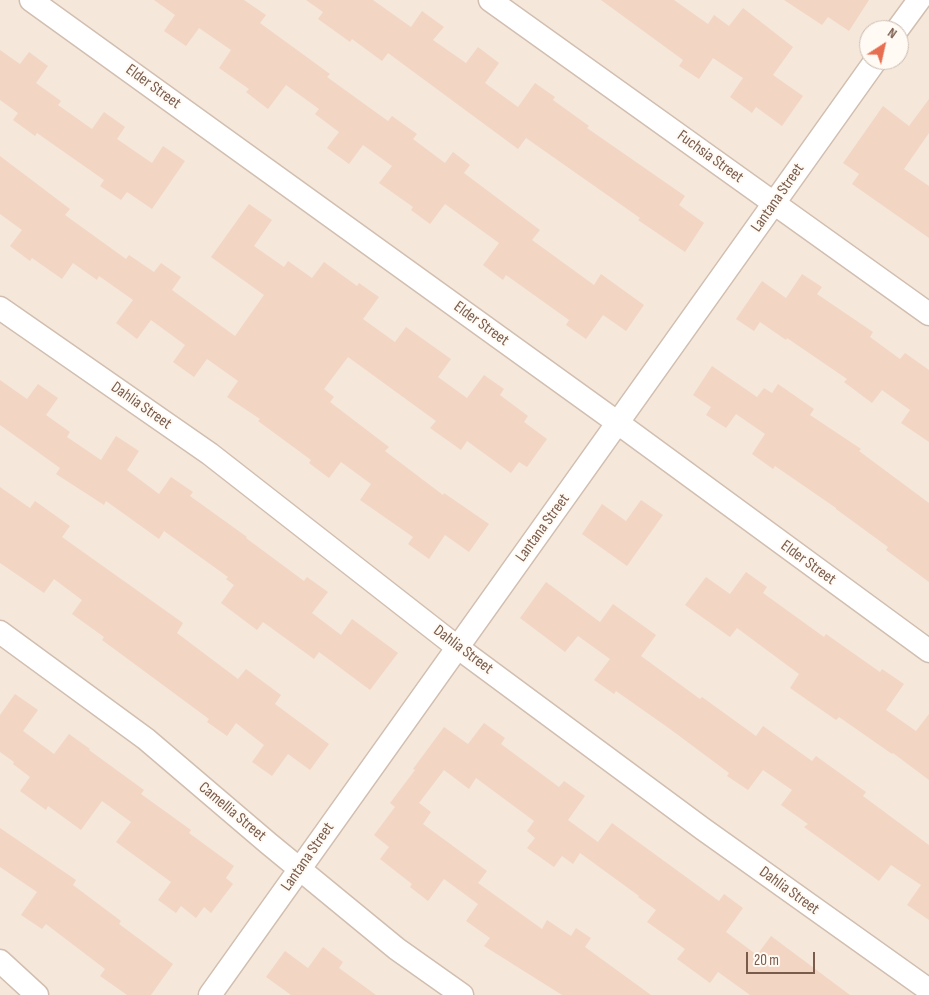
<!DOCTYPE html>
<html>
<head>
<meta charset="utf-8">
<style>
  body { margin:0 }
  #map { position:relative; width:929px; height:995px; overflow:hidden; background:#fdf6ec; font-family:"Sofia Sans Condensed",sans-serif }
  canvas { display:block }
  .north { position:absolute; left:859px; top:20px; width:50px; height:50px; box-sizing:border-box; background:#fffaf3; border:1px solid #cabbb1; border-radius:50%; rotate:35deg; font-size:14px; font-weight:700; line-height:20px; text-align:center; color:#7a5c4d }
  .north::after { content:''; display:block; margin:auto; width:18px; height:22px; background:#e76f51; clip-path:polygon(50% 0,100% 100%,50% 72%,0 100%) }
  .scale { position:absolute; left:746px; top:952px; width:69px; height:22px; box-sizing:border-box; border:2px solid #7a5c4d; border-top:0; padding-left:6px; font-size:15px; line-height:18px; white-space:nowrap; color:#7a5c4d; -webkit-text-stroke:4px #fffaf3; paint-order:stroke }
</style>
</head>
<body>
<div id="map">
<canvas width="929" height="995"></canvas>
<div class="north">N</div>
<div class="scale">20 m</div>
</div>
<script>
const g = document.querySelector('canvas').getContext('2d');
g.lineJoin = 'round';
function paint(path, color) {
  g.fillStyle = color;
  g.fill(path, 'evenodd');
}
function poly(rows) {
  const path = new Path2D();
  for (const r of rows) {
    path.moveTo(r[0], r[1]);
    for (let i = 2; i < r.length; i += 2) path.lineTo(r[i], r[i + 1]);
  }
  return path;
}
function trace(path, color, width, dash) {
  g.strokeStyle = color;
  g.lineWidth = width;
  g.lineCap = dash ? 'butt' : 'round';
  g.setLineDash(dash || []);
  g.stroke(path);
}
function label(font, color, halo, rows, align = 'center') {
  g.font = font + ' "Sofia Sans Condensed",sans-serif';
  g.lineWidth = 4;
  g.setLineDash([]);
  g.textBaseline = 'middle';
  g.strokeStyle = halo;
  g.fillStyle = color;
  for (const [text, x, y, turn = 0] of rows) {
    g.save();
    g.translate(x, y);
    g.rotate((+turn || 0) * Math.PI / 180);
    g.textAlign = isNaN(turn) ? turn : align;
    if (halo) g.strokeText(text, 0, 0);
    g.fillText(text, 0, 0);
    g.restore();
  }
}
const residential = poly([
  [0,0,929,0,929,995,0,995],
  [869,30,899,30,899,60,869,60]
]);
const building = poly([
  [154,0,244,0,266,15,260,23,330,74,327,77,388,121,392,116,417,134,413,139,445,163,453,152,470,165,464,173,540,230,532,240,594,285,601,274,644,305,626,331,603,315,586,339,566,325,569,320,506,275,503,280,483,265,499,243,445,204,430,224,411,210,413,207,379,183,392,166,363,145,349,164,327,148,339,132,315,114,319,109,286,85,268,109,246,92,249,89,219,68,231,50,199,28,186,46,164,31,175,15],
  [306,0,373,0,411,27,422,11,444,27,433,40,466,63,478,47,499,63,485,83,518,107,535,83,555,97,553,100,589,126,587,128,685,196,679,205,704,223,685,252,638,220,640,218,526,138,518,149,388,53,382,61,352,39,350,42,318,19,323,12],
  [601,0,674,0,708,24,714,15,729,26,743,8,793,47,773,75,803,96,782,126,756,107,752,113,730,97,743,78,713,58,699,79,679,66,683,60],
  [784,0,869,0,849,31,828,17,822,25],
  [0,50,20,64,29,52,48,66,36,83,61,101,58,105,92,129,104,112,125,127,117,139,152,163,163,146,185,161,152,209,127,192,121,200,100,186,104,180,37,133,35,136,13,120,18,113,0,100],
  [929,99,929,133,904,169,929,186,929,238,852,184,859,174,843,163,883,106,909,126],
  [0,156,70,209,65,215,126,259,129,255,154,272,161,263,181,277,172,290,235,336,264,295,211,257,249,204,272,220,254,246,284,267,288,261,312,278,324,262,357,286,359,283,379,297,363,319,395,342,406,327,451,359,438,377,467,398,484,375,504,389,500,395,528,416,524,422,547,439,527,467,519,462,511,473,467,441,461,450,430,428,436,421,348,357,324,389,334,397,330,402,389,447,385,451,443,495,444,493,489,524,469,552,445,535,429,559,408,544,413,537,360,500,371,484,341,462,329,478,309,463,311,460,258,421,260,419,227,397,238,381,207,359,194,377,173,362,185,345,151,320,137,339,116,323,133,300,99,276,97,280,73,263,62,279,32,258,30,261,10,246,22,230,0,214],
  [802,274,822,287,817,294,873,332,870,337,900,359,905,353,929,370,929,442,901,423,910,410,882,390,872,403,844,382,847,379,787,338,786,340,760,322,754,331,736,319,762,281,786,298],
  [712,366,757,397,764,388,772,393,778,384,814,409,810,415,861,449,859,451,929,503,929,582,886,550,888,547,836,509,836,508,775,466,773,469,752,454,765,434,736,414,726,428,706,415,711,407,693,395],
  [0,380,27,399,38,384,58,398,46,415,70,432,67,437,101,460,116,436,139,451,127,470,159,494,171,477,193,492,190,496,247,537,246,538,304,581,307,577,328,592,312,613,341,635,352,619,398,653,370,690,319,652,314,659,263,622,257,630,221,603,234,585,226,579,228,577,164,531,159,539,106,501,104,505,56,474,60,468,0,425],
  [0,487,30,508,35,501,70,526,62,537,183,623,177,633,238,679,246,669,281,695,275,704,329,744,310,770,288,754,272,776,252,762,264,745,236,723,227,736,207,722,209,719,102,640,104,637,72,614,82,600,54,579,44,593,0,563],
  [641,500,663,515,627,566,582,534,602,504,626,521],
  [746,572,767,587,763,593,824,637,826,634,880,672,882,669,904,684,886,710,916,731,929,714,929,780,893,753,892,754,839,717,836,720,790,688,799,674,737,628,730,637,685,605,706,577,730,594],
  [546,582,600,622,613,604,656,635,641,656,700,699,702,697,756,736,763,726,812,761,816,756,866,792,863,796,929,845,929,920,907,905,921,885,891,865,879,881,804,827,808,824,781,805,792,790,763,770,748,790,727,776,729,773,670,729,616,691,614,694,594,680,610,659,578,636,565,652,520,618],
  [15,694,38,710,23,731,54,754,69,734,90,749,89,750,144,790,141,794,191,830,189,833,234,866,226,878,233,884,211,913,204,907,196,918,181,906,176,913,158,900,171,882,116,842,131,822,102,801,81,830,48,806,46,810,20,791,30,777,13,764,14,762,0,752,0,715],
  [484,723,505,738,501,744,559,787,564,781,585,796,568,820,598,842,612,823,719,901,724,894,743,908,726,932,757,955,771,936,850,995,750,995,718,972,710,983,677,959,685,949,647,922,656,910,638,897,639,896,580,853,573,864,562,856,554,867,527,848,535,838,527,831,534,821,476,778,469,789,444,770,419,803,431,812,423,824,487,871,478,883,542,929,547,920,571,936,576,928,591,938,585,947,651,995,562,995,484,946,490,938,466,921,478,904,444,879,428,901,410,887,412,884,380,859,389,847,374,835,395,807,390,803,415,770,413,769,444,727,468,744],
  [0,828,76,880,73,885,121,921,119,924,173,964,151,995,127,995,100,976,105,969,46,924,42,929,21,915,37,892,0,867],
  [323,947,343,962,339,968,376,995,291,995,266,977,285,951,308,968]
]);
const minor = poly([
  [31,0,618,423,929,651],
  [490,0,929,314],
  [897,30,919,0],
  [0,308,210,454,457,647,703,829,929,990],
  [0,632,146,739,268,843,397,949,462,995],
  [0,961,37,995],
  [210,995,876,60]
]);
const streetNames = [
  ["Elder Street",153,87,36],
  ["Fuchsia Street",710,157,36],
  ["Lantana Street",778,198,-55],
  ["Elder Street",481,324,36],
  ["Dahlia Street",141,406,35],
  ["Lantana Street",543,528,-54],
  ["Elder Street",808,563,36],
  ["Dahlia Street",463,650,37],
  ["Camellia Street",232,812,40],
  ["Lantana Street",308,857,-55],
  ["Dahlia Street",789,891,36]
];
paint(residential, '#f5e8da');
paint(building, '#f3d5c3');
trace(minor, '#d1beb0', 25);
trace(minor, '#fff', 22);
label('16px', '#7a5c4d', '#fffaf3', streetNames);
</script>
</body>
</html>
